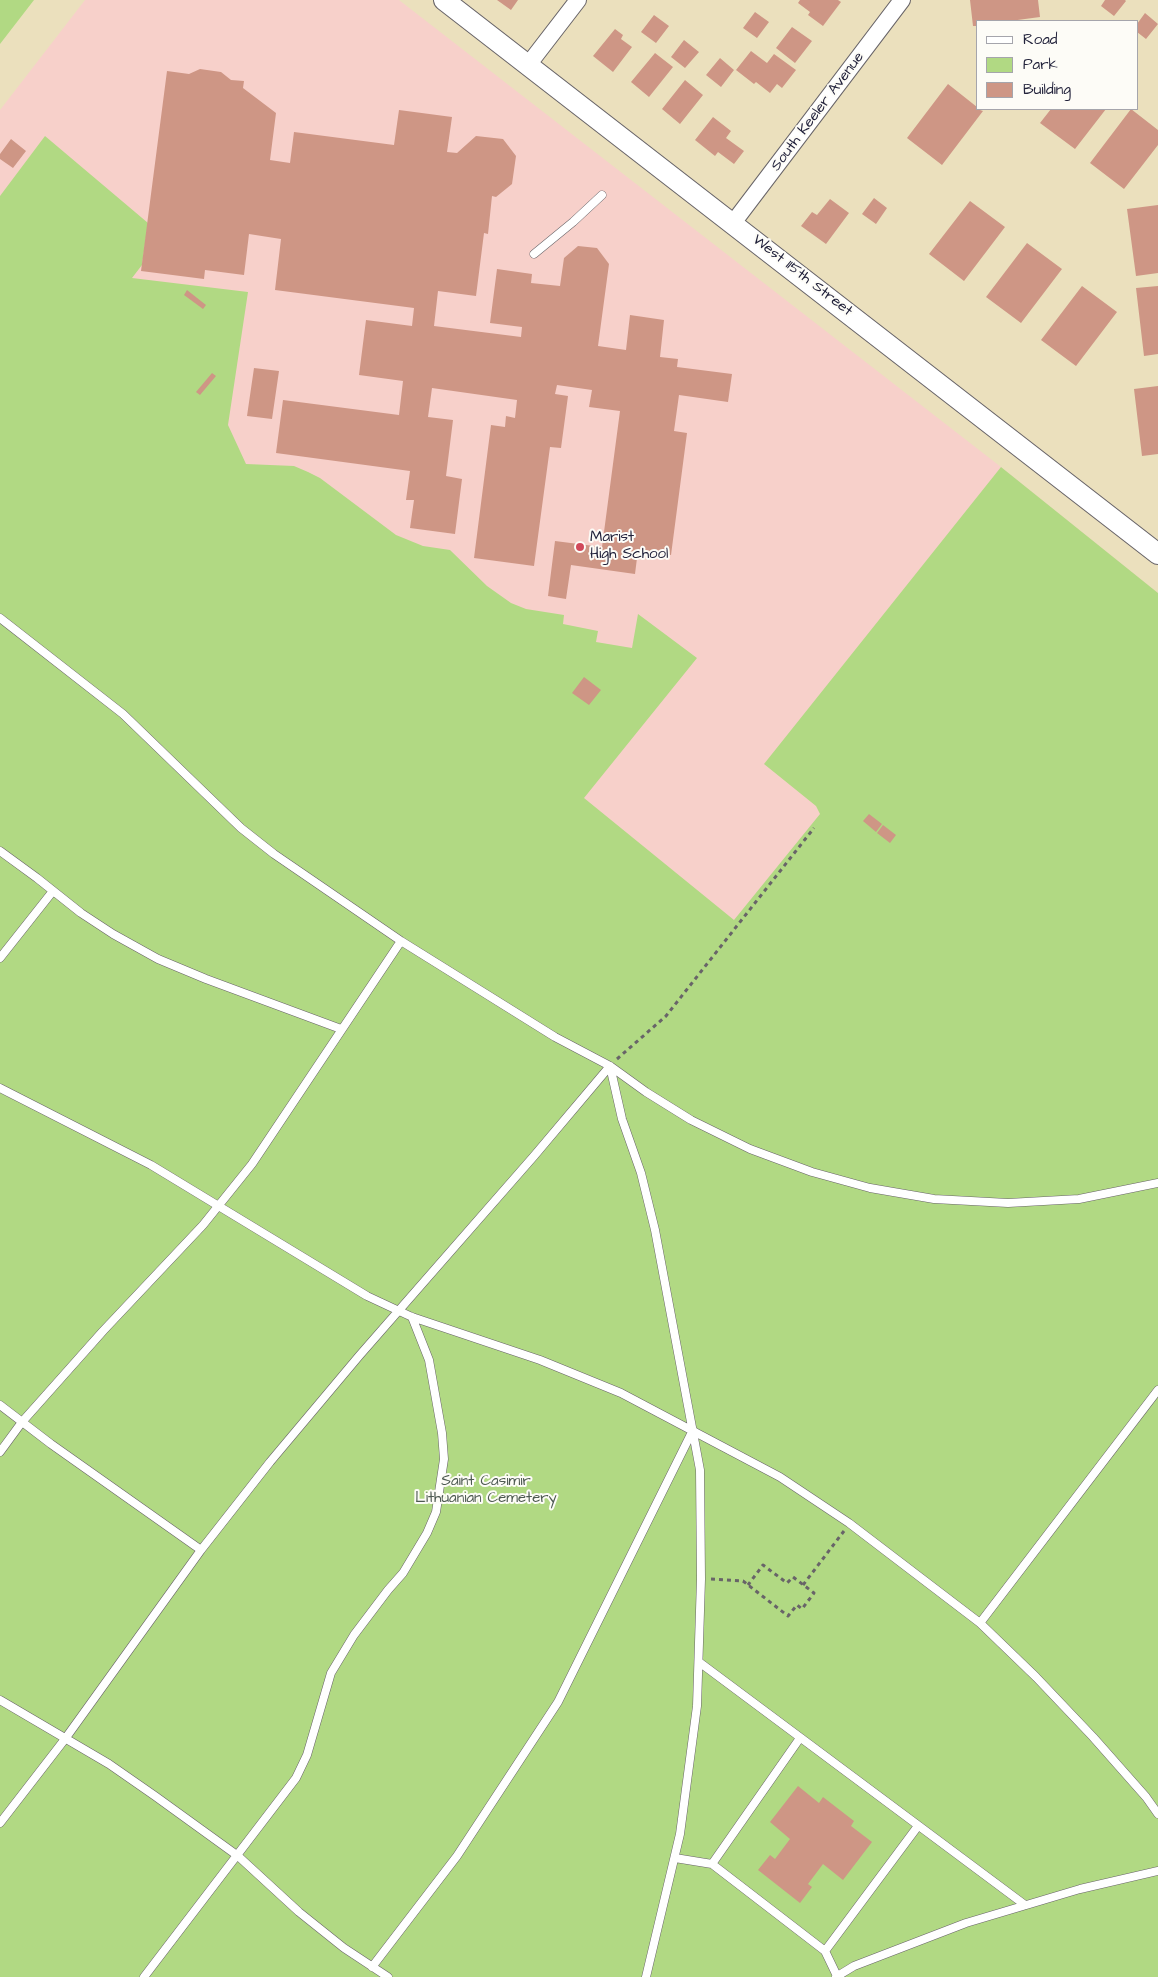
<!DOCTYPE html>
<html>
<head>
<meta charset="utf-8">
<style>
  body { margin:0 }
  #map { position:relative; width:1158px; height:1977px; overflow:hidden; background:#ebe0bd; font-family:"Architects Daughter",sans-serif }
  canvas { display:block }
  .legend { position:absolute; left:976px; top:20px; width:162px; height:90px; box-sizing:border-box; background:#fdfcf7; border:1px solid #a5a5ac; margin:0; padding:6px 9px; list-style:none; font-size:15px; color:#22223b }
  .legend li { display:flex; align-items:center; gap:10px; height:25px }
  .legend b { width:25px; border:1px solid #a5a5ac }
</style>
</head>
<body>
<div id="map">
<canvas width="1158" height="1977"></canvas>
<ul class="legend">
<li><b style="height:6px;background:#fff"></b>Road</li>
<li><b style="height:14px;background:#b1d983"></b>Park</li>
<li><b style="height:14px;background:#ce9685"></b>Building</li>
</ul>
</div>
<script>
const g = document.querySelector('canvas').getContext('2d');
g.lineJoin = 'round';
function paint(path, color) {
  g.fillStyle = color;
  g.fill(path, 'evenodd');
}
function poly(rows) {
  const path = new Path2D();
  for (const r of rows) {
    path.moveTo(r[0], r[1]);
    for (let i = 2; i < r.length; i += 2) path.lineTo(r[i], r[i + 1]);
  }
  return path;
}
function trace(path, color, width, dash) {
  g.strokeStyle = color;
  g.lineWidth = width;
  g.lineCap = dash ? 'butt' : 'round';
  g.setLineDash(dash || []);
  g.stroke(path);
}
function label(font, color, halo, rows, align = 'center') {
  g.font = font + ' "Architects Daughter",sans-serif';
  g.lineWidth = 4;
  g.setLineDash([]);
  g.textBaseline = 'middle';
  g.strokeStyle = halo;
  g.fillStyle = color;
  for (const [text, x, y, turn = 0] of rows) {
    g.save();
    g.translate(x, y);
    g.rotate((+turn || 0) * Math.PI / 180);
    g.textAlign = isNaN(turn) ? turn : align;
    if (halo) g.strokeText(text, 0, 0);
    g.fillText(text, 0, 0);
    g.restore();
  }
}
const built = poly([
  [85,0,399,0,1001,467,1158,593,1115,1162,0,501,0,110]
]);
const green = poly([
  [0,0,34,0,0,44],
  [45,136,148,223,142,265,132,278,248,292,228,425,246,464,294,466,308,472,320,478,396,535,423,546,450,550,487,586,511,603,526,609,564,615,563,624,598,631,596,642,632,648,638,614,697,658,584,798,734,920,820,814,816,806,764,764,1001,467,1158,593,1158,1977,0,1977,0,196]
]);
const building = poly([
  [497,0,518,0,511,10],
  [800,0,838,0,841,2,823,26,808,15,810,12,798,3],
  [970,0,1038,0,1040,17,1010,21,977,21,977,26,973,26],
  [1105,0,1125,0,1126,1,1114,16,1101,6],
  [755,12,769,22,757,38,743,28],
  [1145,13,1158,24,1146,39,1137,32,1137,24],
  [654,15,669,26,656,43,641,32],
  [792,27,812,41,795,63,776,48],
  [615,29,623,35,621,39,632,47,613,72,593,56],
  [684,40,699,52,685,68,671,57],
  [751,51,767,63,774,54,796,70,782,88,777,84,770,93,756,82,754,84,736,70],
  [655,53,673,67,649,97,631,82],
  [720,58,734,70,721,87,706,75],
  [200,69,221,72,231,80,244,81,243,88,276,113,270,160,290,163,294,132,394,145,399,110,452,117,447,152,457,153,476,136,503,139,516,156,512,184,496,197,492,196,488,234,484,233,476,296,438,291,434,326,521,337,522,327,490,323,497,269,532,274,531,283,560,286,564,258,578,246,597,248,609,264,598,346,626,350,630,315,664,320,660,357,678,359,677,367,732,374,728,402,679,395,674,431,687,433,671,555,638,550,635,574,571,565,566,599,548,596,555,541,602,547,620,411,589,407,592,390,557,385,555,394,568,396,561,448,550,447,534,566,474,558,491,425,505,427,506,416,515,418,517,400,432,388,428,417,453,420,446,476,462,479,455,534,410,528,414,500,406,500,410,471,276,453,283,400,399,415,403,381,359,375,366,320,412,326,414,308,275,290,281,239,249,234,244,275,205,270,204,279,141,271,167,71,189,74],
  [685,80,703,95,680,124,662,109],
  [948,84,977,107,977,109,983,111,942,165,907,138],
  [1051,109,1106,109,1075,149,1040,123],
  [1131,109,1158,130,1158,145,1124,189,1090,163],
  [713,117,731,131,726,138,744,151,734,164,718,152,715,156,695,140],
  [11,139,26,151,13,168,0,159,0,154],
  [874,198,887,208,876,224,862,214],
  [830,199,849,213,826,244,801,226,812,212,817,215],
  [970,201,1005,227,964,281,929,254],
  [1158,205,1158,273,1136,276,1127,209],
  [1027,243,1062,269,1021,323,986,297],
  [1082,286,1117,312,1076,366,1041,340],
  [1158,286,1158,354,1144,356,1136,288],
  [187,290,206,305,203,309,184,295],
  [254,368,279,371,272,419,247,416],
  [212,373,216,376,200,395,196,392],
  [1158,386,1158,454,1142,456,1134,389],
  [584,677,601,690,589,705,572,693],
  [869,814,882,824,876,832,863,821],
  [883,825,896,835,890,843,877,833],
  [798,1786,819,1803,823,1797,854,1821,851,1826,872,1842,843,1880,823,1864,808,1884,812,1887,800,1903,758,1870,770,1855,775,1859,790,1839,770,1822]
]);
const path = poly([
  [617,1059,666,1016,814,828],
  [711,1579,743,1581,788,1616,797,1605,802,1609,814,1593,793,1577,787,1583,763,1565,748,1585],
  [803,1585,844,1531]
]);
const service = poly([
  [534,254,573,222,602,195],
  [0,618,123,714,241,828,274,854,401,941,555,1037,610,1066,646,1092,691,1120,750,1149,812,1172,870,1188,934,1199,1008,1203,1079,1199,1158,1183],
  [0,851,37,878,81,913,113,934,158,959,206,979,341,1029],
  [0,958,53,891],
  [610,1066,622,1119,641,1173,655,1230,700,1470,701,1579,697,1706,680,1834,646,1977],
  [0,1088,151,1165,367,1296,412,1317,540,1360,621,1393,780,1477,849,1523,980,1623,1036,1677,1093,1737,1146,1797,1158,1814],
  [0,1405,51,1444,201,1550],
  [0,1452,22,1422,103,1331,203,1225,252,1164,401,941],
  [980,1623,1158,1390],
  [699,1662,1025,1905],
  [0,1700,109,1764,155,1796,238,1856,299,1912,344,1948,388,1977],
  [0,1823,65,1739,201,1550,270,1462,359,1356,534,1156,610,1066],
  [675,1858,712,1864,825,1951,837,1976],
  [712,1864,800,1738],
  [825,1951,918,1826],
  [372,1967,457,1856,558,1702,693,1430],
  [144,1977,296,1778,307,1755,331,1673,354,1635,388,1590,403,1573,427,1533,436,1512,444,1459,442,1433,429,1360,412,1317],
  [836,1977,854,1966,966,1923,1080,1889,1158,1871]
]);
const minor = poly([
  [528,65,578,0],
  [733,223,902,0]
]);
const tertiary = poly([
  [444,0,1158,554]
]);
const markers = [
  [580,547,5,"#d1495b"]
];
const streetNames = [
  ["South Keeler Avenue",818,112,-53],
  ["West 115th Street",802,276,38]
];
const poiNames = [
  ["Marist",590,538],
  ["High School",590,555]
];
const parkNames = [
  ["Saint Casimir",486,1482],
  ["Lithuanian Cemetery",486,1499]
];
paint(built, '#f7d0ca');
paint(green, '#b1d983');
paint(building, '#ce9685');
trace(service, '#686468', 9);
trace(minor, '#686468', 18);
trace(tertiary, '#686468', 22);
trace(path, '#686468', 3, [4, 4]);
trace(service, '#fff', 8);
trace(minor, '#fff', 16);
trace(tertiary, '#fff', 20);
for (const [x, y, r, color] of markers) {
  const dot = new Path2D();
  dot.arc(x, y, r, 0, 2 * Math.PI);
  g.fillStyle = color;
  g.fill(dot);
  trace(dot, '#fdfcf7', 2);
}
label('15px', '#22223b', '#fdfcf7', streetNames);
label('15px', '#22223b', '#fdfcf7', poiNames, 'left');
label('15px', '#4d5951', '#fdfcf7', parkNames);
</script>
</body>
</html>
